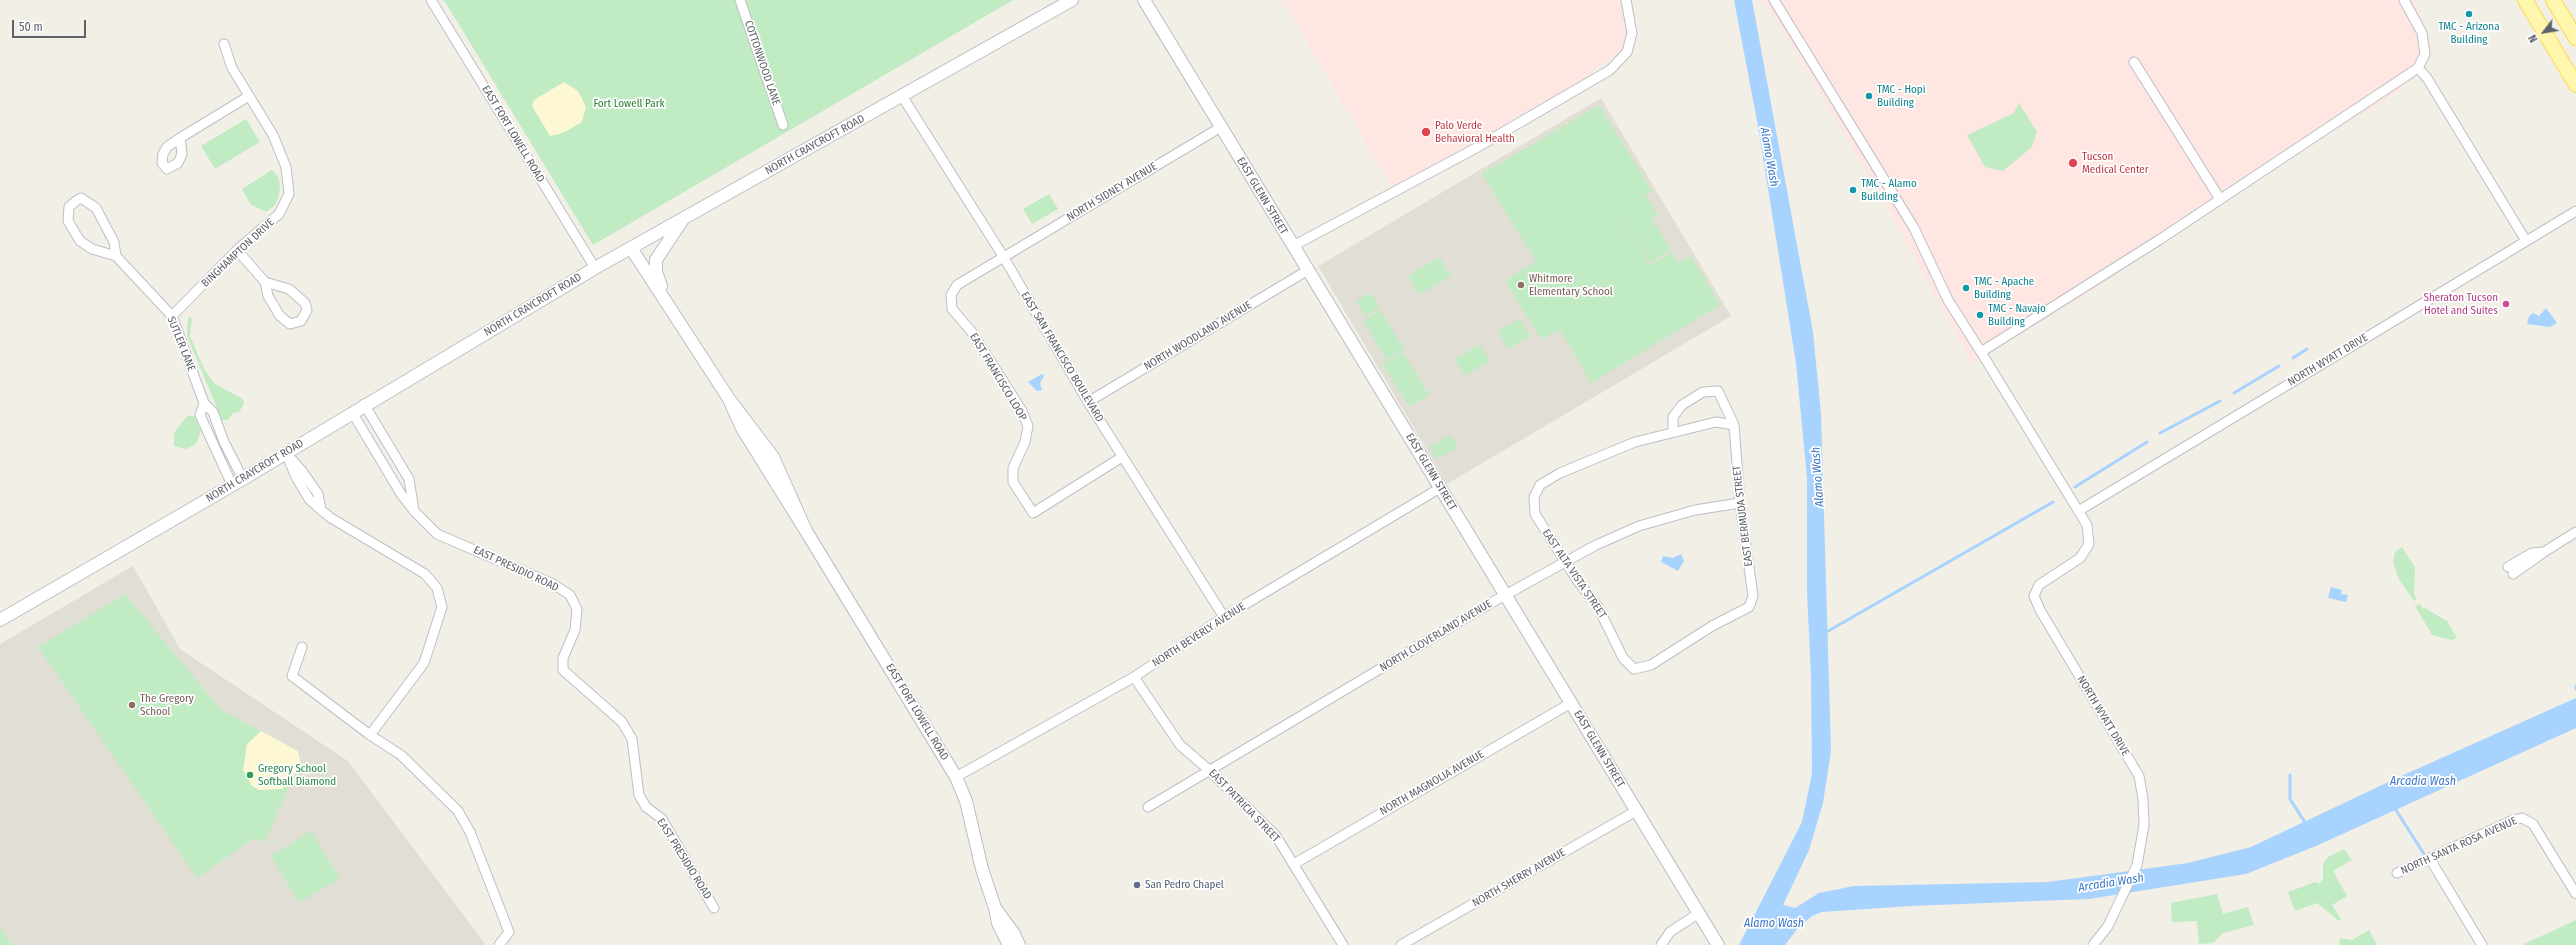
<!DOCTYPE html>
<html>
<head>
<meta charset="utf-8">
<style>
  body { margin:0 }
  #map { position:relative; width:2576px; height:945px; overflow:hidden; background:#f1efe6; font-family:"Fira Sans Condensed",sans-serif }
  canvas { display:block }
  .north { position:absolute; left:2524px; top:12px; width:40px; height:40px; -webkit-text-stroke:3px #fff; paint-order:stroke; rotate:239deg; font-size:11px; font-weight:700; line-height:16px; text-align:center; color:#5d6168 }
  .north::after { content:''; display:block; margin:auto; width:14px; height:18px; background:#5d6168; clip-path:polygon(50% 0,100% 100%,50% 72%,0 100%) }
  .scale { position:absolute; left:12px; top:20px; width:74px; height:18px; box-sizing:border-box; border:2px solid #5d6168; border-top:0; padding-left:5px; font-size:12px; line-height:14px; white-space:nowrap; color:#5d6168; -webkit-text-stroke:3px #fff; paint-order:stroke }
</style>
</head>
<body>
<div id="map">
<canvas width="2576" height="945"></canvas>
<div class="north">N</div>
<div class="scale">50 m</div>
</div>
<script>
const g = document.querySelector('canvas').getContext('2d');
g.lineJoin = 'round';
function paint(path, color) {
  g.fillStyle = color;
  g.fill(path, 'evenodd');
}
function poly(rows) {
  const path = new Path2D();
  for (const r of rows) {
    path.moveTo(r[0], r[1]);
    for (let i = 2; i < r.length; i += 2) path.lineTo(r[i], r[i + 1]);
  }
  return path;
}
function trace(path, color, width, dash) {
  g.strokeStyle = color;
  g.lineWidth = width;
  g.lineCap = dash ? 'butt' : 'round';
  g.setLineDash(dash || []);
  g.stroke(path);
}
function label(font, color, halo, rows, align = 'center') {
  g.font = font + ' "Fira Sans Condensed",sans-serif';
  g.lineWidth = 3.5;
  g.setLineDash([]);
  g.textBaseline = 'middle';
  g.strokeStyle = halo;
  g.fillStyle = color;
  for (const [text, x, y, turn = 0] of rows) {
    g.save();
    g.translate(x, y);
    g.rotate((+turn || 0) * Math.PI / 180);
    g.textAlign = isNaN(turn) ? turn : align;
    if (halo) g.strokeText(text, 0, 0);
    g.fillText(text, 0, 0);
    g.restore();
  }
}
const education = poly([
  [1601,98,1731,316,1447,484,1318,266],
  [133,566,180,649,348,761,486,945,0,945,0,644]
]);
const medical = poly([
  [1283,0,1620,0,1626,31,1622,50,1581,81,1392,188],
  [1760,0,2415,0,2433,49,2423,71,2383,102,2327,134,2090,292,1972,364,1879,192,1771,11]
]);
const green = poly([
  [444,0,1013,0,593,245],
  [2019,103,2037,132,2032,147,2003,171,1985,167,1967,135,2014,113],
  [1599,105,1652,191,1636,201,1647,196,1658,215,1652,219,1671,250,1650,263,1618,212,1649,265,1672,253,1678,263,1691,256,1720,305,1591,383,1560,330,1541,339,1505,281,1536,261,1482,174],
  [246,119,260,142,215,169,201,146],
  [272,170,278,176,280,185,279,196,274,206,266,212,250,204,242,189],
  [1049,194,1058,209,1032,224,1023,209],
  [1439,257,1451,276,1419,295,1408,276],
  [1371,293,1380,307,1365,316,1356,301],
  [1380,310,1404,349,1387,360,1363,321],
  [188,317,192,318,190,336,204,369,215,384,243,399,244,404,239,412,233,413,228,420,222,420,187,336],
  [1519,319,1530,336,1508,349,1498,331],
  [1479,344,1490,361,1465,376,1455,359],
  [1403,352,1429,395,1409,407,1383,364],
  [187,416,194,416,201,431,196,444,186,449,174,446,174,433],
  [1450,435,1458,447,1437,459,1432,452,1431,446],
  [2402,547,2415,567,2414,594,2417,599,2414,601,2399,579,2393,563,2395,552],
  [125,594,221,710,298,751,300,761,265,842,253,839,197,878,38,647],
  [2420,604,2423,609,2425,608,2447,621,2457,638,2451,640,2432,635,2415,606],
  [311,831,340,878,299,903,271,856],
  [2344,849,2352,860,2333,871,2347,896,2332,905,2341,919,2339,921,2317,903,2295,911,2288,892,2315,882,2320,884,2323,879,2323,864,2328,857],
  [2217,894,2223,914,2248,907,2254,925,2223,933,2213,943,2199,944,2197,921,2172,922,2171,903],
  [2576,920,2576,945,2522,945],
  [0,926,12,945,0,945],
  [2369,930,2377,945,2339,945,2340,938,2352,940]
]);
const sand = poly([
  [564,82,578,91,586,107,582,122,563,133,550,136,532,106,534,100],
  [261,731,298,751,300,761,292,780,288,778,283,789,259,790,252,786,243,770,247,744]
]);
const water = poly([
  [1734,0,1752,0,1813,332,1821,414,1831,751,1823,803,1809,850,1783,905,1795,908,1819,893,1854,886,2048,882,2188,863,2251,847,2399,777,2576,698,2576,728,2316,846,2246,874,2089,899,1911,906,1822,912,1812,916,1798,928,1785,945,1739,945,1802,822,1812,773,1811,675,1807,592,1807,478,1796,363,1758,126],
  [2546,308,2557,323,2550,327,2527,324,2529,316,2533,313,2539,316],
  [1042,374,1044,376,1040,383,1042,390,1037,391,1028,382],
  [1681,554,1684,561,1678,571,1661,562,1663,556,1673,558],
  [2331,587,2342,590,2341,594,2348,595,2346,602,2328,598]
]);
const stream = poly([
  [2293,358,2307,349],
  [2234,393,2279,366],
  [2160,433,2220,401],
  [2075,487,2147,442],
  [1823,634,2053,502],
  [2576,686,2576,689],
  [2290,775,2290,799,2306,824],
  [2394,807,2424,854]
]);
const street = poly([
  [431,0,595,268],
  [740,0,783,125],
  [1774,0,1914,228,1948,300,1981,352,2159,240,2418,68,2425,54,2422,33,2404,0],
  [2134,62,2220,199],
  [2418,68,2427,78,2526,241],
  [902,96,1003,256,1088,402,1224,617],
  [180,138,182,154,178,163,167,169,162,163,163,154,167,147,180,138,249,96],
  [1293,246,1476,148,1610,70,1627,52,1632,33,1626,0],
  [237,250,265,282],
  [116,256,92,249,80,241,68,221,69,207,76,201,81,198,96,208,114,242,116,256,172,316,204,403],
  [265,282,289,289,305,303,307,310,301,321,290,324,280,316,268,296,265,282],
  [172,316,237,250,279,214,289,194,286,167,273,135,232,68,224,44],
  [1981,352,2087,525,2089,544,2080,558,2039,585,2034,596,2040,610,2139,776,2143,799,2144,825,2137,865,2108,926,2093,945],
  [1088,402,1308,270],
  [364,404,409,479,414,511],
  [352,412,401,494,415,512,437,534,553,584,570,595,577,609,575,630,563,658,563,670,622,722,632,739,639,795,646,807,662,819,714,908],
  [1673,432,1673,417,1682,405,1703,392,1718,391,1734,425,1740,503,1753,596,1749,607,1712,626,1651,665,1634,669,1623,658,1598,607,1577,580,1535,514,1534,497,1540,485,1560,473,1635,442,1716,422,1734,425],
  [286,453,302,471,318,494,321,510,309,499,296,477,286,453],
  [1122,457,1033,513,1013,482,1013,468,1025,442,1028,426,1022,411,971,331,952,309,951,295,957,285,1221,127],
  [232,485,200,415,204,403,213,412,224,442,243,479],
  [321,510,331,518,425,574,437,588,442,607,424,663,370,735],
  [2080,510,2576,211],
  [2508,567,2532,553,2544,552],
  [2513,574,2544,552,2576,532],
  [302,647,292,676,370,735,401,755,458,811,470,832,509,932,499,945],
  [1134,677,1180,745,1209,770,1276,836,1343,945],
  [956,777,1134,677,1224,617,1440,488],
  [1148,807,1489,604,1596,545,1639,526,1695,510,1740,503],
  [2430,859,2482,945],
  [1294,864,1571,703],
  [2397,873,2511,821,2522,818,2533,824,2576,894],
  [1401,945,1636,811],
  [1661,945,1670,932,1699,913]
]);
const secondary = poly([
  [1144,0,1718,945],
  [631,248,729,399,773,457,806,531,742,428,729,399],
  [661,286,656,272,656,260,683,219],
  [806,531,956,777,966,801,982,869,995,908],
  [0,620,243,479,595,268,1072,0],
  [1009,945,998,923,995,908,1014,934,1019,945]
]);
const primary = poly([
  [2525,0,2576,85],
  [2553,0,2576,38]
]);
const markers = [
  [2469,14,4,"#0f9aa8"],
  [1869,96,4,"#0f9aa8"],
  [1426,132,5,"#e0444e"],
  [2073,163,5,"#e0444e"],
  [1853,190,4,"#0f9aa8"],
  [1521,285,4,"#8d6e63"],
  [1966,288,4,"#0f9aa8"],
  [2506,304,4,"#d1479c"],
  [1980,315,4,"#0f9aa8"],
  [132,705,4,"#8d6e63"],
  [250,775,4,"#2e9e5b"],
  [1137,885,4,"#5c6f8a"]
];
const cultureNames = [
  ["TMC - Arizona",2469,27,"center"],
  ["Building",2469,40,"center"],
  ["TMC - Hopi",1877,90],
  ["Building",1877,103],
  ["TMC - Alamo",1861,184],
  ["Building",1861,197],
  ["TMC - Apache",1974,282],
  ["Building",1974,295],
  ["TMC - Navajo",1988,309],
  ["Building",1988,322]
];
const streetNames = [
  ["COTTONWOOD LANE",762,63,71],
  ["EAST FORT LOWELL ROAD",513,134,59],
  ["NORTH CRAYCROFT ROAD",815,145,-29],
  ["NORTH SIDNEY AVENUE",1112,192,-31],
  ["EAST GLENN STREET",1262,196,59],
  ["BINGHAMPTON DRIVE",238,253,-43],
  ["NORTH CRAYCROFT ROAD",533,305,-31],
  ["NORTH WOODLAND AVENUE",1198,336,-31],
  ["SUTLER LANE",181,344,68],
  ["EAST SAN FRANCISCO BOULEVARD",1062,357,59],
  ["NORTH WYATT DRIVE",2328,360,-31],
  ["EAST FRANCISCO LOOP",998,377,59],
  ["NORTH CRAYCROFT ROAD",255,471,-31],
  ["EAST GLENN STREET",1431,472,59],
  ["EAST BERMUDA STREET",1743,516,-97],
  ["EAST PRESIDIO ROAD",516,569,25],
  ["EAST ALTA VISTA STREET",1574,574,56],
  ["NORTH BEVERLY AVENUE",1199,635,-33],
  ["NORTH CLOVERLAND AVENUE",1436,636,-31],
  ["EAST FORT LOWELL ROAD",917,712,59],
  ["NORTH WYATT DRIVE",2103,716,59],
  ["EAST GLENN STREET",1599,749,59],
  ["NORTH MAGNOLIA AVENUE",1432,783,-30],
  ["EAST PATRICIA STREET",1244,806,46],
  ["NORTH SANTA ROSA AVENUE",2459,846,-24],
  ["EAST PRESIDIO ROAD",684,859,58],
  ["NORTH SHERRY AVENUE",1519,878,-30]
];
const parkNames = [
  ["Fort Lowell Park",629,104]
];
const healthNames = [
  ["Palo Verde",1435,126],
  ["Behavioral Health",1435,139],
  ["Tucson",2082,157],
  ["Medical Center",2082,170]
];
const educationNames = [
  ["Whitmore",1529,279],
  ["Elementary School",1529,292],
  ["The Gregory",140,699],
  ["School",140,712]
];
const hotelNames = [
  ["Sheraton Tucson",2498,298],
  ["Hotel and Suites",2498,311]
];
const leisureNames = [
  ["Gregory School",258,769],
  ["Softball Diamond",258,782]
];
const serviceNames = [
  ["San Pedro Chapel",1145,885]
];
const waterNames = [
  ["Alamo Wash",1769,157,80],
  ["Alamo Wash",1818,477,-94],
  ["Arcadia Wash",2423,782],
  ["Arcadia Wash",2111,883,-9],
  ["Alamo Wash",1774,924]
];
paint(education, '#e1dfd5');
paint(medical, '#fee6e2');
paint(green, '#c0ebc3');
paint(sand, '#fef7d4');
paint(water, '#a8d3ff');
trace(stream, '#a8d3ff', 3);
trace(street, '#bdbfc6', 11);
trace(secondary, '#bbbec5', 14);
trace(primary, '#ffda51', 16);
trace(street, '#fff', 9);
trace(secondary, '#fff', 12);
trace(primary, '#fff7ad', 14);
for (const [x, y, r, color] of markers) {
  const dot = new Path2D();
  dot.arc(x, y, r, 0, 2 * Math.PI);
  g.fillStyle = color;
  g.fill(dot);
  trace(dot, '#fff', 1.5);
}
label('11px', '#0d838f', '#fff', cultureNames, 'left');
label('11px', '#5d6168', '#fff', streetNames);
label('11px', '#2a8135', '#fff', parkNames);
label('11px', '#be3a42', '#fff', healthNames, 'left');
label('11px', '#785e54', '#fff', educationNames, 'left');
label('11px', '#b23c85', '#fff', hotelNames, 'right');
label('11px', '#27864d', '#fff', leisureNames, 'left');
label('11px', '#4e5e75', '#fff', serviceNames, 'left');
label('italic 12px', '#3b76c7', '#fff', waterNames);
</script>
</body>
</html>
